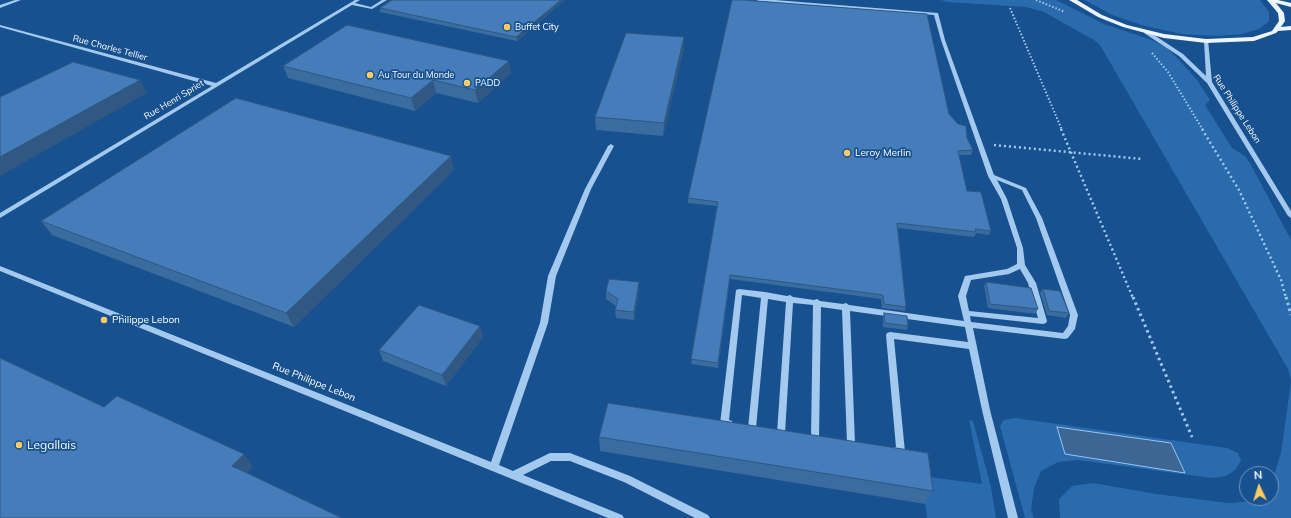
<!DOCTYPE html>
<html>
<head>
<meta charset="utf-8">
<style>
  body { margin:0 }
  #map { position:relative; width:1291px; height:518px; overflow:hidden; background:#17518f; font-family:Mulish,sans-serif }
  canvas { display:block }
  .north { position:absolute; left:1239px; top:466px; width:40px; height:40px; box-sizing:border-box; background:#17518f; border:1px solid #7497bc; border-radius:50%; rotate:356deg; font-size:11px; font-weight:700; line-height:16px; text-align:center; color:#fff }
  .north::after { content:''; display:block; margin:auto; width:14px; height:18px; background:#ffcb63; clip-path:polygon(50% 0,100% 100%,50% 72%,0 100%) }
</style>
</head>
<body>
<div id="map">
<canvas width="1291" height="518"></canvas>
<div class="north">N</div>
</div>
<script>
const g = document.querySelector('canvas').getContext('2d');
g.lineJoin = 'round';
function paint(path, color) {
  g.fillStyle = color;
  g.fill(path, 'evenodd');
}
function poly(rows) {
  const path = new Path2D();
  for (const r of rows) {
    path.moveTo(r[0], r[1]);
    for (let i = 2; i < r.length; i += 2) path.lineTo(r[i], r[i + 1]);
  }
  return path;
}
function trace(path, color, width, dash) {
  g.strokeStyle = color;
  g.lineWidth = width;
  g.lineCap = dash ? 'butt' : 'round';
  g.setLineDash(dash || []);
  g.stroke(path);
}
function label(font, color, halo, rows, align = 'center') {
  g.font = font + ' Mulish,sans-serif';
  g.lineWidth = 3.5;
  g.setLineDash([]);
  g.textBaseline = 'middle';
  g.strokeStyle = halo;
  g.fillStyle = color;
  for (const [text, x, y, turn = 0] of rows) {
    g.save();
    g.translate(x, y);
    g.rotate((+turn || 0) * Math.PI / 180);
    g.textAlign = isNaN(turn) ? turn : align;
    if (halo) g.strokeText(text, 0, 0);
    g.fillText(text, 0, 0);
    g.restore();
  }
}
const green = poly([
  [941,0,1056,0,1104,24,1152,40,1167,48,1180,61,1197,80,1210,100,1205,105,1232,148,1245,156,1250,163,1291,240,1291,380,1288,369,1100,45,1094,40,1044,12,1026,7,947,2],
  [1085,0,1260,0,1269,12,1269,21,1259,29,1242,34,1218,36,1182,34,1145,26,1112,15],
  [1291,382,1291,518,1060,518,1059,499,1072,486,1093,483,1156,494,1229,503,1254,501,1257,498,1271,498,1271,485,1281,453],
  [1015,418,1227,448,1238,453,1241,461,1235,470,1226,476,1212,478,1078,460,1058,462,1041,471,1034,488,1031,510,1034,518,1025,518,1000,426,1004,420],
  [969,420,973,421,991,487,996,518,927,518,922,476,982,484]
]);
const water = poly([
  [1057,427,1171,443,1185,473,1065,454,1057,427]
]);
const pathFar2 = poly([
  [1036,0,1065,12],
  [1010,8,1062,130],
  [1152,53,1168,72,1203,130]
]);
const pathFar1 = poly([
  [1061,129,1133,298],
  [1202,129,1239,190,1281,280,1286,298],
  [994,145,1142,159]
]);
const path = poly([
  [1133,297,1192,437],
  [1286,297,1291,315]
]);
const minor = poly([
  [15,0,21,0,0,8,0,5,15,0],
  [355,0,360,0,355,3,371,7,382,0,387,0,372,9,352,5,0,218,0,213,212,86,0,27,0,25,216,83,355,0],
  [756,0,775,0,938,13,945,40,994,175,1026,188,1042,218,1078,315,1075,329,1068,338,1065,339,973,328,990,410,1018,518,1008,518,982,410,969,349,894,339,905,452,904,455,901,456,892,454,891,451,892,448,896,447,886,335,887,333,890,332,968,342,965,327,850,311,855,444,854,447,851,448,848,447,847,444,842,310,821,307,819,438,818,441,815,442,812,441,811,438,813,305,793,303,785,433,784,436,781,437,778,436,777,433,786,302,768,299,756,428,755,431,752,432,749,431,748,428,761,298,742,295,729,420,732,421,733,424,732,427,729,428,721,427,720,424,736,290,739,289,765,292,787,296,790,295,793,297,814,300,817,299,820,301,843,304,846,303,849,305,964,321,958,296,965,276,1007,269,1017,264,1017,248,1001,199,988,176,941,40,934,15,758,1,756,0],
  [997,180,1022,190,1036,218,1070,315,1068,326,1063,333,971,322,970,316,1043,324,1046,323,1047,321,1036,283,1025,265,1023,248,1007,199,997,180],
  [1020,269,1028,283,1038,318,969,311,966,296,971,280,1009,274,1020,269],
  [1144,31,1148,31,1183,54,1206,76,1204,41,1208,40,1212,82,1291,211,1291,218,1288,216,1207,83,1179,56,1144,33,1144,31],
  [611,144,614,146,591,189,556,276,548,323,499,465,513,471,550,453,570,453,630,476,708,515,710,518,695,518,624,482,570,461,551,461,523,475,622,515,624,518,608,518,0,271,0,266,491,462,540,323,548,276,585,189,608,146,611,144]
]);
const major = poly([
  [1069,0,1077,0,1102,15,1127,25,1164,34,1206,39,1253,37,1272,31,1279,21,1278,13,1267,0,1278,0,1291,3,1291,7,1276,3,1284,13,1285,21,1281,27,1291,26,1291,30,1278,31,1276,33,1254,41,1206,43,1164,38,1123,27,1098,17,1069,0]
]);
const wall = poly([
  [565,0,517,41,380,12,380,8],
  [684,48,663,136,596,130,595,117],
  [283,66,511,73,478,103,436,93,415,111,288,78],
  [949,114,967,138,973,150,971,155,959,155,967,191,991,231,989,235,976,233,974,237,898,228,906,307,905,311,882,308,881,299,730,279,718,368,691,364,717,206,688,203,688,198],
  [454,170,294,327,52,235,41,221],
  [986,282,1038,309,1035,314,988,308,984,286],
  [1043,289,1069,313,1066,318,1047,315,1040,293],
  [639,290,634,320,616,318,615,310,616,306,606,299,606,291],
  [884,313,908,326,907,330,883,327,883,317],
  [480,326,483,337,446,386,383,361,379,350],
  [599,437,933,491,925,504,600,451]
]);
const shadedWall = poly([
  [561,0,565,0,517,41,516,37],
  [684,37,684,48,663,136,664,123],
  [509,61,511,73,478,103,475,90],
  [140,80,147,93,0,176,0,157],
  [433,80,436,93,415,111,411,98],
  [451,156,454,170,294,327,286,313],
  [639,282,639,290,634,320,634,312],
  [480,326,483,337,446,386,442,375],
  [244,454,253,467,242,479,232,466]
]);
const building = poly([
  [392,0,561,0,516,37,380,8,392,0],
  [732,0,743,0,927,14,949,114,958,124,966,126,967,138,973,150,958,151,967,191,981,192,991,231,975,229,976,232,897,223,906,307,884,304,883,295,730,275,718,363,691,359,718,202,688,198,732,0],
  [347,25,509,61,475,90,433,80,411,98,283,66,347,25],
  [626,33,684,37,664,123,595,117,626,33],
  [73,62,140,80,0,157,0,97,73,62],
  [236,98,451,156,286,313,41,221,236,98],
  [609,279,639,282,634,312,615,310,618,299,606,291,609,279],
  [986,282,1031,288,1038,309,990,304,986,282],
  [1043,289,1060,291,1069,313,1049,311,1043,289],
  [419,305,480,326,442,375,379,350,419,305],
  [884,313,907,316,908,326,885,323,884,313],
  [0,358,104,407,117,396,244,454,232,466,342,518,0,518,0,358],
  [608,403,928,453,933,491,599,437,608,403]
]);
const markers = [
  [507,27,4,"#ffcb63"],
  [370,75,4,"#ffcb63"],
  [467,83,4,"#ffcb63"],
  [847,153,4,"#ffcb63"],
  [104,320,4,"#ffcb63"],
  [19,445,4,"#ffcb63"]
];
const farPoinames = [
  ["Buffet City",515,27],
  ["Au Tour du Monde",378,75],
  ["PADD",475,83]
];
const farStreetnames = [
  ["Rue Charles Tellier",110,48,15],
  ["Rue Henri Spriet",174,100,-31],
  ["Rue Philippe Lebon",1237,109,57]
];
const poiNames = [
  ["Leroy Merlin",855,153],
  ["Philippe Lebon",112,320]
];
const streetNames = [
  ["Rue Philippe Lebon",314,382,22]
];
const nearPoinames = [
  ["Legallais",27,445]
];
paint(green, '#2a6bae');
paint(water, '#3c6693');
trace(water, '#97c5f2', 1);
trace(pathFar2, '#a4c9ef', 2, [1.5, 2]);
trace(pathFar1, '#a4c9ef', 2.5, [2, 3]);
trace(path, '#a4c9ef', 3, [2.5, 3.5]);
paint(minor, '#a4c9ef');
paint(major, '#edf5ff');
paint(wall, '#3a6c9f');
paint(shadedWall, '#305882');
paint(building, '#447db9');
trace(building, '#305882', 1);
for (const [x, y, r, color] of markers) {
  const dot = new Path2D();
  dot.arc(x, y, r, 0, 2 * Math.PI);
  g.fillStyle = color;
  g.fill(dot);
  trace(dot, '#17518f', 1.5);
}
label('9px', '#fff', '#17518f', farPoinames, 'left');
label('9px', '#fff', '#17518f', farStreetnames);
label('10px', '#fff', '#17518f', poiNames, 'left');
label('10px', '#fff', '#17518f', streetNames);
label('12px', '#fff', '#17518f', nearPoinames, 'left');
</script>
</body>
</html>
